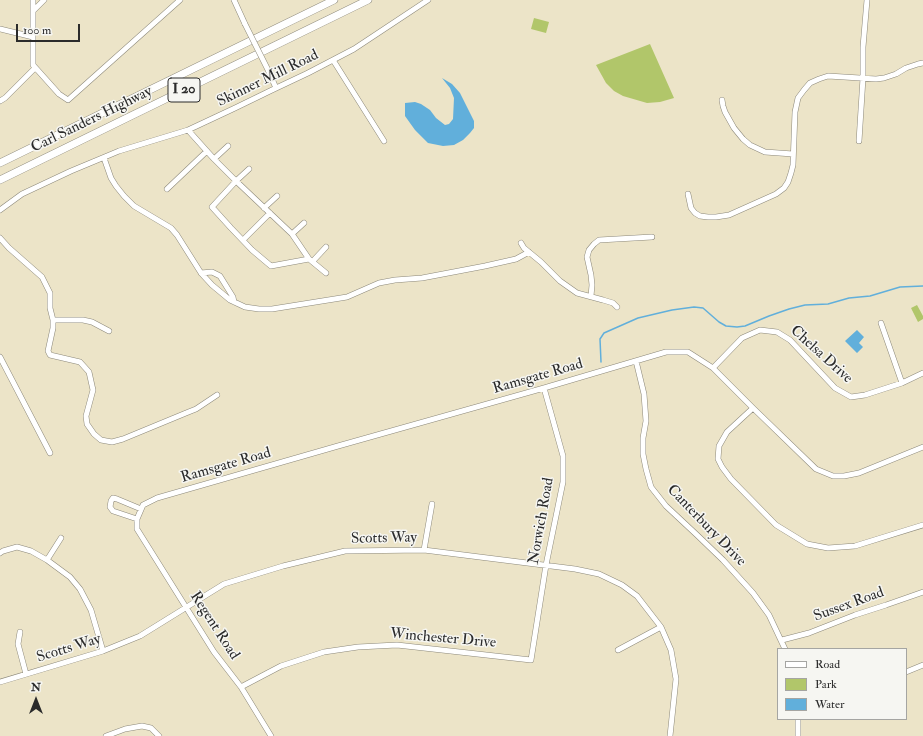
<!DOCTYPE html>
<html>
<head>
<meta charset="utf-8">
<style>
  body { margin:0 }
  #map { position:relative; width:923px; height:736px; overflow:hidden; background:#ece4c8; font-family:"IM FELL Double Pica",serif }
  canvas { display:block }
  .legend { position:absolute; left:777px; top:648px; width:130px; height:72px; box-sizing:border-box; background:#f6f6f2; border:1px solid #a5a5a2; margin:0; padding:5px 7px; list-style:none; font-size:12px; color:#2b2b2b }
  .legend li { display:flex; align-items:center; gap:8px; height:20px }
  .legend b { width:20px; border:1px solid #a5a5a2 }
  .north { position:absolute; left:16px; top:680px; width:40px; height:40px; -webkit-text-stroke:3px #f6f6f2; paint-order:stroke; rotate:0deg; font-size:11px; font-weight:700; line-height:16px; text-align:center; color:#2b2b2b }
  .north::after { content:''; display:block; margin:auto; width:14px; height:18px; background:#2b2b2b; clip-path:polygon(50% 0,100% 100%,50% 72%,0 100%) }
  .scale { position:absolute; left:16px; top:24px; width:64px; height:18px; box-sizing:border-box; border:2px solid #2b2b2b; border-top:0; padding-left:5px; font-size:12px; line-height:14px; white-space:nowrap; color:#2b2b2b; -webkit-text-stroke:3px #f6f6f2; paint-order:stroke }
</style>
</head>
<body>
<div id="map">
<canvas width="923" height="736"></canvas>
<ul class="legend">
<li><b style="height:5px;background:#fff"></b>Road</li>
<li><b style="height:11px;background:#b1c66a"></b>Park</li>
<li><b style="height:11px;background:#61afdb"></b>Water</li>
</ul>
<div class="north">N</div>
<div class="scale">100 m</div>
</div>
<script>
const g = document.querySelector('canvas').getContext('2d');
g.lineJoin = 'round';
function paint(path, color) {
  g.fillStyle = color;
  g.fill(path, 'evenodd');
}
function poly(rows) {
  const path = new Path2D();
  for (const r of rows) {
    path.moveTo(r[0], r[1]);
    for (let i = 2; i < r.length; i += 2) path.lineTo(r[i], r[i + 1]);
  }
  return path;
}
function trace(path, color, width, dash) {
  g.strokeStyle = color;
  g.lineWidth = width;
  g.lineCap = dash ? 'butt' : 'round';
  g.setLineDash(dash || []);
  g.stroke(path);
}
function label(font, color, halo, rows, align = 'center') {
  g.font = font + ' "IM FELL Double Pica",serif';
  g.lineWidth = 3;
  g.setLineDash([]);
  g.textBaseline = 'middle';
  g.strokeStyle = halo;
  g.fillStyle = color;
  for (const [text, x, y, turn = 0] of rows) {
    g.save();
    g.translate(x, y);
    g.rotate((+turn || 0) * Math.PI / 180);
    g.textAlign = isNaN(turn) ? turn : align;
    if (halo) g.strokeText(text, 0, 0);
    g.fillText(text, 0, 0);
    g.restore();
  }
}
const green = poly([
  [534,18,549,22,546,33,531,29],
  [650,44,674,98,660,102,647,103,623,96,614,91,606,83,596,65],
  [917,305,923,316,923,319,918,322,911,308]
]);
const water = poly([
  [442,78,452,84,460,93,474,121,474,128,470,133,463,140,454,145,443,146,428,143,415,130,405,116,405,103,415,102,421,104,430,110,436,118,445,125,449,124,453,119,454,98,450,88],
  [857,330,864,337,859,343,863,347,857,353,845,341]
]);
const stream = poly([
  [601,362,600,339,604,333,638,318,672,310,694,307,703,308,719,322,726,326,737,327,745,326,769,316,789,309,805,305,828,304,849,298,870,296,900,287,923,286]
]);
const minor = poly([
  [33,0,33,65,59,94,68,100,180,0],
  [234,0,245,24],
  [34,10,44,0],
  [0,29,33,37],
  [333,60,384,141],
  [268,70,276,88],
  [722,100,723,106,725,112,734,128,743,139,750,145,765,152,793,154],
  [0,101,5,98,35,68],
  [188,130,214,159,236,181,292,234,309,259,271,266,252,250,231,228,212,207,236,181,249,169],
  [859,141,863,78,863,47,867,0],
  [104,158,111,178,116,186,124,196,134,206,171,228,177,235,201,273,212,285,230,300,245,307,259,309,272,309,347,297,379,283,395,280,422,278,485,266,516,259,529,252],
  [214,159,228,146],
  [167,189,207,151],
  [688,194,691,208,695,213,700,216,708,217,716,217,729,215,776,194,784,188,788,182,791,173,793,165,795,112,798,98,804,90,810,83,819,79,828,76,876,79,884,78,896,74,906,68,918,64,923,63],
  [264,208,277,196],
  [0,210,22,194,71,171,119,151,188,130,235,108,272,90,308,73,354,49,428,0],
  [292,234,304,223],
  [0,238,9,248,42,277,50,293,50,308,53,320,53,328,48,351,50,355,80,362,89,372,93,390,86,416,87,424,94,434,101,440,112,442,123,439,186,413,196,409,217,395],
  [243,240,270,213],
  [521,243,524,248,541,262,560,281,577,293,603,300,613,303,617,307],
  [309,259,326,273],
  [313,261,326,247],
  [201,273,212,272,220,276,233,297,234,302],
  [591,296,592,285,591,275,587,257,589,250,594,244,599,240,652,237],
  [53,320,83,320,92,322,109,331],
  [881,323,902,383],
  [0,357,50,453],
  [636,361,644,394,646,421,643,438,643,454,646,469,651,487,666,506,697,535,723,560,753,593,769,615,785,649],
  [713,368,742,338,760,330,777,332,790,340,835,388,851,397,865,395,902,383,923,373],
  [753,408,727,432,719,446,718,459,722,467,731,479,776,525,807,544,828,548,855,546,923,525],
  [137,519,113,511,110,507,111,501,113,498,117,499,141,509],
  [424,550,432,504],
  [0,553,3,551,17,547,31,551,47,560,70,577,80,589,91,610,103,651],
  [47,560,61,538],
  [20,632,18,644,26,674],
  [782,640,809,633,855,615,886,605,923,592],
  [618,650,661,627],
  [906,672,923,665],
  [0,682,103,651,140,636,224,584,283,566,345,551,424,550,575,569,599,574,622,585,637,596,661,627,671,650,676,679,670,736],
  [241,687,281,666,324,652,358,647,397,645,531,660,546,565,563,482,563,456,544,388],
  [798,719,798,736],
  [106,736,125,729,142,726,151,728,159,736],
  [271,736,241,687,214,652,137,529,137,519,143,505,157,498,338,446,544,388,666,352,688,352,713,368,753,408,816,469,833,476,844,476,859,473,923,447]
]);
const highway = poly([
  [0,163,334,0],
  [0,180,368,0]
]);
const minorBridge = poly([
  [245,24,268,70]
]);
const shields = [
  [184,90,32]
];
const shieldNames = [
  ["I 20",184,90]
];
const streetNames = [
  ["Skinner Mill Road",268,79,-26],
  ["Carl Sanders Highway",92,120,-26],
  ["Chelsa Drive",821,355,42],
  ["Ramsgate Road",538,377,-16],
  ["Ramsgate Road",226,466,-16],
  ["Norwich Road",542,521,-80],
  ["Canterbury Drive",706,526,46],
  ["Scotts Way",384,539,-1],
  ["Sussex Road",849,605,-20],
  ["Regent Road",214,626,57],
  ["Winchester Drive",443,639,5],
  ["Scotts Way",69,649,-17]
];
paint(green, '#b1c66a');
paint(water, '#61afdb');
trace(stream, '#61afdb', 1.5);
trace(minor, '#8c887a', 6);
trace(highway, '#8c887a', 8);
trace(minor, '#fff', 5);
trace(highway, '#fff', 7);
trace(minorBridge, '#8c887a', 6, []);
trace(minorBridge, '#fff', 5);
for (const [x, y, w] of shields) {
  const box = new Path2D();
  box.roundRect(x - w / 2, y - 12, w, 24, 3);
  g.fillStyle = '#f6f6f2';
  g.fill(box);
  trace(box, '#2b2b2b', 1);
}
label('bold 14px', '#2b2b2b', null, shieldNames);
label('15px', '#2b2b2b', '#f6f6f2', streetNames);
</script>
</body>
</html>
